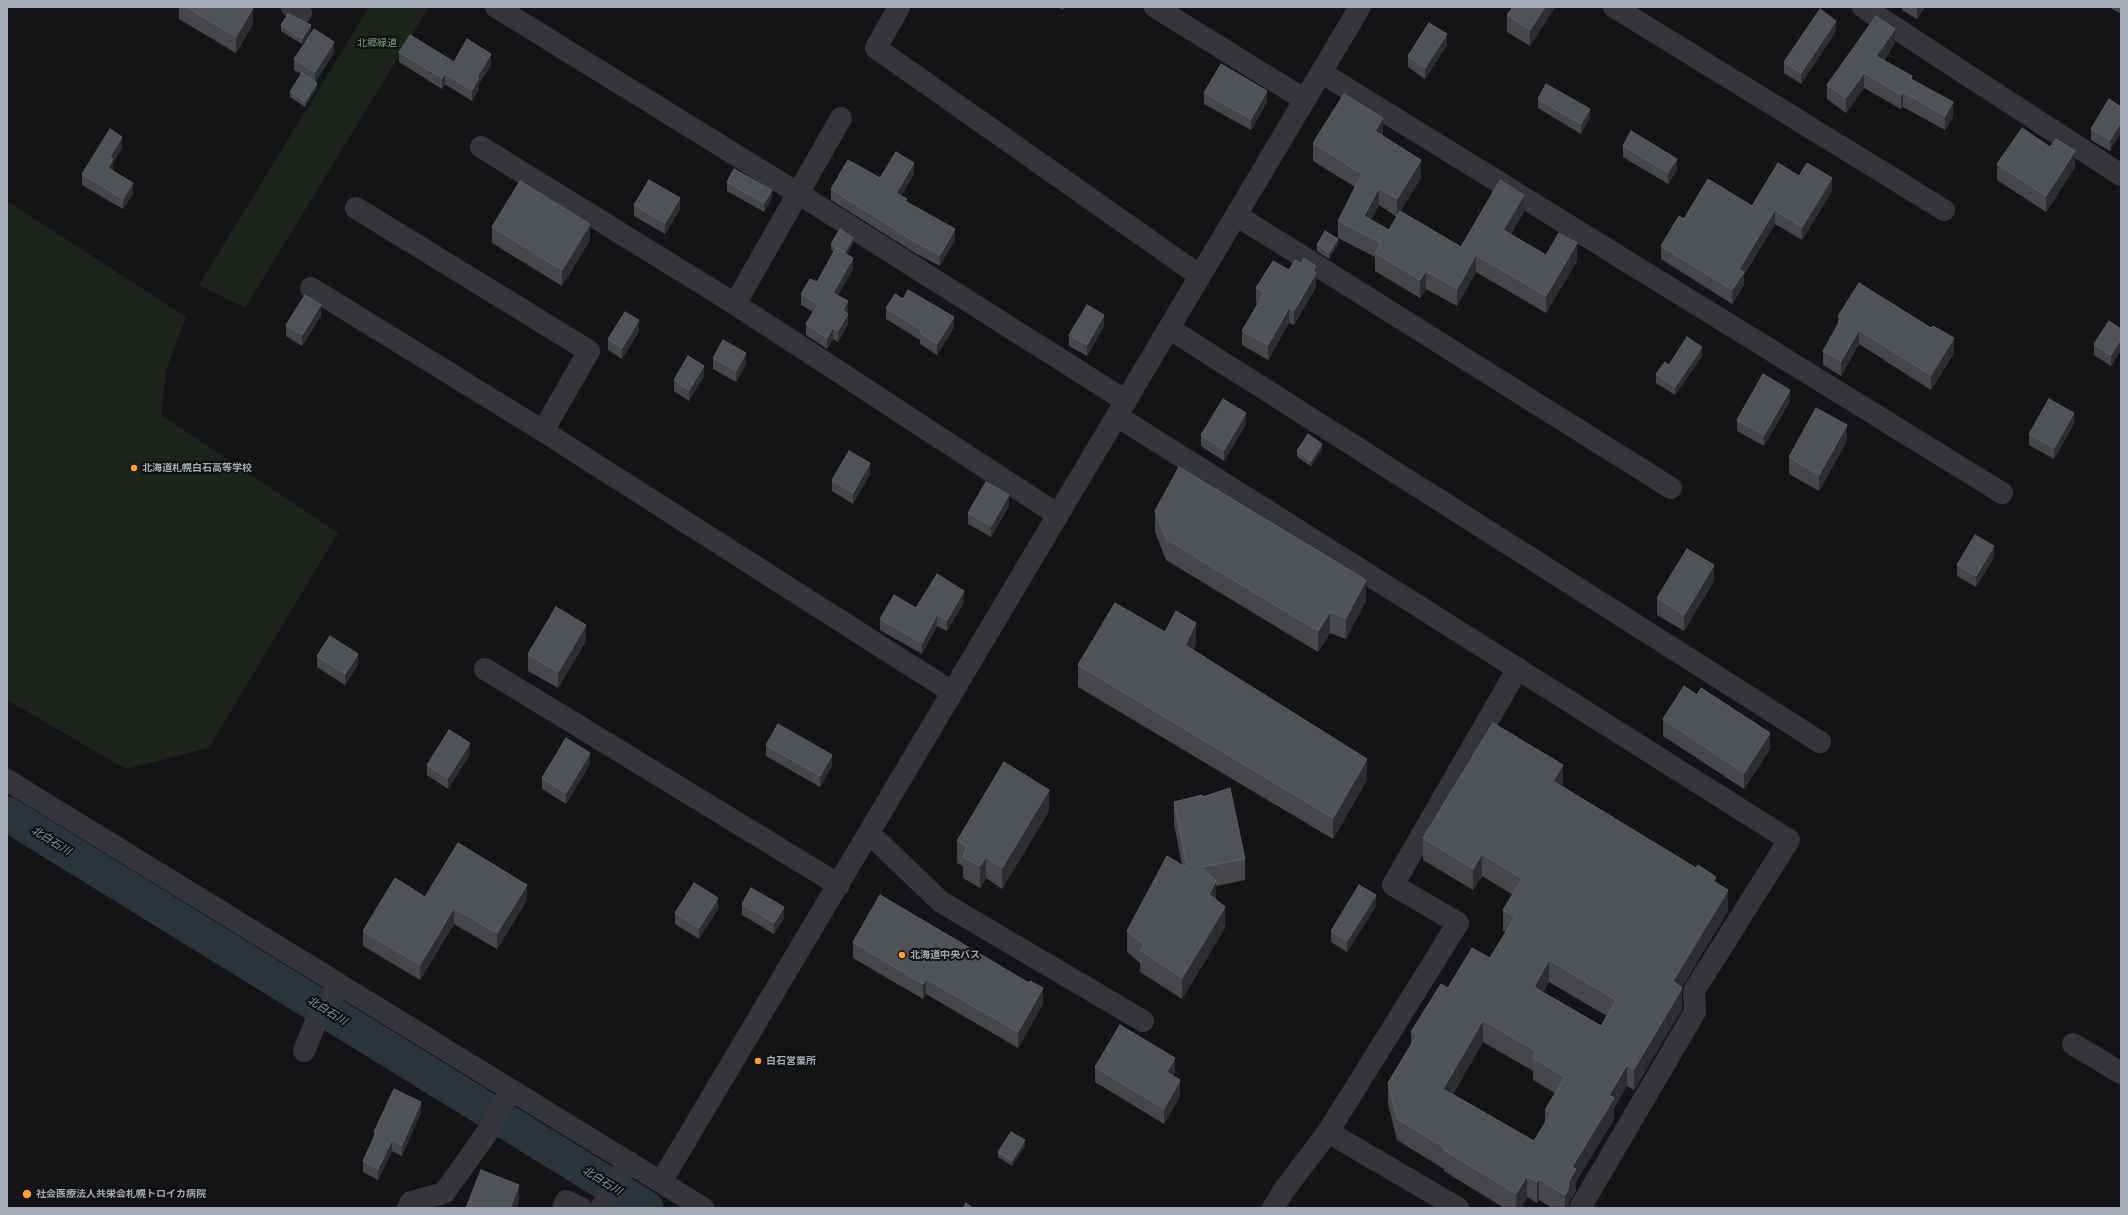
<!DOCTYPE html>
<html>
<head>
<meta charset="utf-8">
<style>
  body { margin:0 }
  #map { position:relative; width:2128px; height:1215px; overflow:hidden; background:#141416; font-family:"PT Sans Narrow",sans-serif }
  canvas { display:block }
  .frame { position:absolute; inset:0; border:8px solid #a4acb7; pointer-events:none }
</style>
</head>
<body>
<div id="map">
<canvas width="2128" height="1215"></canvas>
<div class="frame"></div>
</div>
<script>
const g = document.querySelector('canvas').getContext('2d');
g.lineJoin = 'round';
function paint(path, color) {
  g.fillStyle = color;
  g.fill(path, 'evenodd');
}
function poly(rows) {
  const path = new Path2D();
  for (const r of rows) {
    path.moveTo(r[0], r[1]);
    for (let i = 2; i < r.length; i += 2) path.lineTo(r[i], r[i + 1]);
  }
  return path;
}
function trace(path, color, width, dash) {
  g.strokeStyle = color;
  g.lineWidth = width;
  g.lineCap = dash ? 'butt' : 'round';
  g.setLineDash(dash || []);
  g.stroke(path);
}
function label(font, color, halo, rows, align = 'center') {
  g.font = font + ' "PT Sans Narrow","Noto Sans JP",sans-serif';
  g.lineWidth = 4;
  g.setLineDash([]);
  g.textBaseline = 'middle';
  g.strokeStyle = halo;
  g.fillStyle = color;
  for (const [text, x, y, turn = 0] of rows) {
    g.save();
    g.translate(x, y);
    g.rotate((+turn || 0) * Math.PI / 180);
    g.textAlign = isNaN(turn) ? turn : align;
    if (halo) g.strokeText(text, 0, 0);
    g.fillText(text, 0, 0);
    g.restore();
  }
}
const green = poly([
  [369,7,429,7,245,308,199,285],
  [7,201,186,317,166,370,161,415,338,533,209,748,126,769,7,700]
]);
const river = poly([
  [7,814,646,1208]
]);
const minor = poly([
  [292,7,301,13],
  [496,7,799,194,1126,401],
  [899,7,876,48,1200,276],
  [1155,7,1305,100],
  [1614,7,1944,210],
  [1863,7,2121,175],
  [1322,73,2002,493],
  [481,147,735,304,1058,515],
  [356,208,589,351,543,431],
  [1236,215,1671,488],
  [311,288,543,431,952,692],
  [735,304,841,118],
  [1170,329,1820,742],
  [1117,416,1789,840,1694,991,1695,1012,1580,1208],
  [485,669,839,885],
  [7,780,703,1208],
  [870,834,941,902,1143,1021],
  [2073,1044,2121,1073],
  [304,1051,315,1024,339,985],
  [1328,1132,1458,1208],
  [661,1182,1360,7],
  [408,1208,411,1202,444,1193,489,1130,511,1090],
  [563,1208,566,1201,581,1208],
  [601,1208,629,1162],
  [1273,1208,1284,1190,1328,1132,1458,923,1393,885,1518,668]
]);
const wall = poly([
  [179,7,252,7,253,24,236,53,179,19],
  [1058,7,1064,7,1063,10],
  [1555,7,1530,46,1507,32,1507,15],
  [1902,7,1925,7,1917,19,1902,10],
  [2109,7,2121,7,2121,14],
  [281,25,311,31,302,44,281,31],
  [1836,31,1801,84,1784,73,1784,62],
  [1895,43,1884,60,1912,79,1953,117,1945,130,1903,107,1901,109,1864,88,1846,113,1827,99,1827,85],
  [1447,45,1425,79,1408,67,1408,56],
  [399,52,454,62,491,65,479,84,479,89,472,101,445,84,442,89,399,62],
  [334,53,315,82,317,88,305,107,290,97,290,92,301,74,294,70,294,59],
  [1204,93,1267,102,1251,130,1204,104],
  [1538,99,1590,118,1581,134,1538,108],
  [2121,107,2110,151,2091,140,2091,129],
  [1383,136,1421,178,1400,211,1461,247,1524,212,1511,234,1546,255,1577,261,1546,313,1476,272,1457,306,1426,289,1420,298,1375,271,1375,257,1338,238,1338,221,1355,187,1313,161,1313,143],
  [1379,205,1397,217,1389,230,1371,220],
  [1623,146,1677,170,1668,184,1623,157],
  [2050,147,2075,167,2046,212,1997,180,1997,164],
  [122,148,113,163,113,171,133,194,123,209,82,185,82,174],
  [914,174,901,196,907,202,955,240,940,266,915,253,831,200,831,189,880,178],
  [727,182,772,198,764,212,727,191],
  [1832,191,1802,240,1775,224,1744,275,1744,285,1732,304,1661,259,1661,246,1684,219,1752,206],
  [634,205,680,209,665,234,634,216],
  [492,227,590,240,562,286,492,243],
  [853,243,847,254,853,269,838,295,848,312,848,324,838,342,833,339,827,349,806,335,806,324,813,312,801,305,801,294,817,282,834,251,831,250,831,244],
  [1338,244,1329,259,1317,251,1317,245],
  [1301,264,1316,266,1316,287,1294,325,1289,323,1268,360,1242,345,1242,331,1258,304,1256,303,1256,288],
  [903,299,954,328,937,355,920,344,920,340,886,319,886,308],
  [321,316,302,346,286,336,286,325],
  [1838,316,1954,353,1931,390,1859,344,1841,376,1823,365,1823,351,1838,325],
  [1104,326,1087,356,1069,346,1069,335],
  [2121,329,2121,350,2111,366,2094,355,2094,344],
  [639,331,622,359,608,350,608,339],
  [1702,356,1675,395,1656,383,1656,374,1669,365],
  [713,358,746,364,736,382,713,369],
  [704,376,689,401,674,391,674,380],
  [1790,401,1764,446,1737,431,1737,420],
  [1246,424,1224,461,1201,446,1201,435],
  [2074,424,2054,459,2029,445,2029,434],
  [1847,441,1819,491,1789,474,1789,457],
  [1322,449,1311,466,1297,457,1297,451],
  [870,474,853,504,832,491,832,480],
  [1009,506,991,537,968,524,968,513],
  [1155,511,1366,601,1346,639,1330,633,1318,652,1166,560,1155,532],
  [1994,557,1976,587,1957,576,1957,565],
  [1714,581,1684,631,1657,615,1657,598],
  [964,602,947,631,937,626,922,654,880,630,880,619,916,608],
  [1165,632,1196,644,1193,650,1367,780,1333,839,1078,687,1078,665],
  [586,641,558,688,528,671,528,654],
  [317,656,358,665,345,685,317,667],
  [1663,719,1770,749,1744,789,1663,736],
  [766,745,832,766,820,787,766,756],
  [470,754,448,789,427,775,427,765],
  [590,764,566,804,542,789,542,778],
  [1562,786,1716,882,1728,911,1682,987,1682,1009,1634,1090,1627,1086,1614,1108,1614,1119,1576,1182,1576,1191,1569,1202,1569,1208,1552,1208,1539,1200,1537,1203,1527,1197,1521,1208,1504,1208,1444,1171,1444,1169,1397,1140,1388,1104,1388,1083,1411,1044,1411,1032,1448,988,1490,958,1506,932,1503,931,1503,910,1513,895,1482,876,1473,890,1423,860,1423,838],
  [1549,982,1607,1016,1601,1026,1543,992],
  [1483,1042,1533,1071,1533,1080,1555,1093,1545,1110,1545,1123,1534,1141,1453,1094],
  [1203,797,1245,859,1245,880,1216,886,1216,900,1225,928,1182,999,1140,972,1140,963,1127,952,1127,931,1182,865,1174,824,1174,802],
  [1049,811,1002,889,986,878,980,888,963,878,963,866,957,863,957,841],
  [425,897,527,900,497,949,454,924,420,980,363,946,363,931],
  [742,904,784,918,774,934,742,915],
  [1376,906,1347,952,1331,942,1331,931],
  [718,909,699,939,675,924,675,913],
  [853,942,1029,983,1043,1004,1018,1048,926,994,923,999,853,958],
  [1095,1067,1175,1073,1173,1076,1180,1096,1164,1124,1095,1082],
  [421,1112,402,1156,392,1151,378,1180,363,1172,363,1161,374,1138,374,1132],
  [1025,1146,1012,1166,998,1157,998,1152]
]);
const shadedWall = poly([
  [1545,7,1555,7,1530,46,1530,30],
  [1918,7,1925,7,1917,19,1917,9],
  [253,8,253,24,236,53,236,37],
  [1836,21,1836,31,1801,84,1801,73],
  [311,25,311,31,302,44,302,39],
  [1895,29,1895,43,1876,70,1876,56],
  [1447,34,1447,45,1425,79,1425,68],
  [334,42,334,53,315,83,315,72],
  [491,54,491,65,479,84,479,89,472,101,472,90,477,77],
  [1864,73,1864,88,1846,113,1846,98],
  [445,74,445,84,442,89,442,78],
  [317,83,317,88,305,107,305,102],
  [1267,91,1267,102,1251,130,1251,119],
  [1903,92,1903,107,1901,109,1901,95],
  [1953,102,1953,117,1945,130,1945,116],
  [1590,109,1590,118,1581,134,1581,124],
  [1383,118,1383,136,1375,149,1375,131],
  [2121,122,2121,133,2110,151,2110,140],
  [122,137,122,148,113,163,113,170,108,179,108,168,110,157],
  [2075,151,2075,167,2046,212,2046,196],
  [1677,159,1677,170,1668,184,1668,173],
  [1421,160,1421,178,1397,217,1397,199],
  [914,163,914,174,896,204,896,193],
  [1832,178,1832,191,1802,240,1802,227],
  [133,183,133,194,123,209,123,199],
  [1379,188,1379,205,1364,234,1364,216],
  [772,190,772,198,764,212,764,203],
  [1524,195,1524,212,1503,247,1503,230],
  [680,198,680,209,665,234,665,223],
  [1775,210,1775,224,1744,275,1744,285,1732,304,1732,290,1739,269],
  [590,224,590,240,562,286,562,270],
  [955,229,955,240,940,266,940,255],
  [853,238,853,243,845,258,845,252],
  [1338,239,1338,244,1329,259,1329,253],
  [1577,243,1577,261,1546,313,1546,296],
  [1476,255,1476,272,1457,306,1457,289],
  [853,258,853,269,833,304,833,293],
  [1316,266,1316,287,1294,325,1294,311],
  [1426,271,1426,289,1420,298,1420,280],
  [848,301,848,312,843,321,843,310],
  [321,305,321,316,302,346,302,335],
  [1289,308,1289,323,1268,360,1268,345],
  [848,314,848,324,838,342,838,331],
  [1104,315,1104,326,1087,356,1087,345],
  [954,317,954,328,937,355,937,344],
  [639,320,639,331,622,359,622,348],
  [833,328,833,339,827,349,827,338],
  [1859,330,1859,344,1841,376,1841,361],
  [1954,338,1954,353,1931,390,1931,375],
  [2121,339,2121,350,2111,366,2111,355],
  [1702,347,1702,356,1675,395,1675,387],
  [746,353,746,364,736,382,736,371],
  [704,366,704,376,689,401,689,390],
  [1790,390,1790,401,1764,446,1764,435],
  [1246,413,1246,424,1224,461,1224,450],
  [2074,413,2074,424,2054,459,2054,448],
  [1847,425,1847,441,1819,491,1819,475],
  [1322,444,1322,449,1311,466,1311,461],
  [870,463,870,474,853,504,853,493],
  [1009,495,1009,506,991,537,991,526],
  [1994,546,1994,557,1976,587,1976,576],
  [1714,565,1714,581,1684,631,1684,615],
  [1366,580,1366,601,1346,639,1346,618],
  [964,591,964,602,947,631,947,620],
  [1330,612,1330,633,1318,652,1318,631],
  [937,615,937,626,922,654,922,643],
  [1196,623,1196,644,1185,666,1185,645],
  [586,625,586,641,558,688,558,672],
  [358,654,358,665,345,685,345,674],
  [1770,733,1770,749,1744,789,1744,773],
  [470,743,470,754,448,789,448,778],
  [590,753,590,764,566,804,566,793],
  [832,755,832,766,820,787,820,776],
  [1367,759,1367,780,1333,839,1333,818],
  [1563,765,1563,786,1553,781],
  [1049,790,1049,811,1002,889,1002,868],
  [1482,854,1482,876,1473,890,1473,869],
  [986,857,986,878,980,888,980,866],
  [1716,877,1716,898,1713,881],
  [1216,881,1216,903,1209,894],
  [527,885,527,900,497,949,497,933],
  [1728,890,1728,911,1673,1002,1673,981],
  [1376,895,1376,906,1347,952,1347,941],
  [718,898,718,909,699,939,699,928],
  [784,907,784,918,774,934,774,923],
  [1225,907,1225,928,1182,999,1182,978],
  [454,908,454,924,420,980,420,965],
  [1549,960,1549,982,1534,1008,1534,987],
  [926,979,926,994,923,999,923,984],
  [1043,988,1043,1004,1018,1048,1018,1032],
  [1682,988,1682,1009,1634,1090,1634,1069],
  [1483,1020,1483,1042,1443,1110,1443,1089],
  [1175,1058,1175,1073,1167,1087,1167,1072],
  [1627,1065,1627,1086,1614,1108,1614,1119,1576,1182,1576,1191,1569,1202,1569,1208,1565,1208,1565,1195,1569,1181,1572,1167,1609,1095],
  [1180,1080,1180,1096,1164,1124,1164,1109],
  [421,1102,421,1112,402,1156,402,1145],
  [392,1140,392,1151,378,1180,378,1169],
  [1025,1140,1025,1146,1012,1166,1012,1161],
  [1527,1176,1527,1197,1521,1208,1516,1208,1516,1194],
  [1539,1179,1539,1200,1537,1203,1537,1182],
  [519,1185,519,1202,516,1208,510,1208]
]);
const building = poly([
  [186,7,252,7,253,8,236,37,186,7],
  [1513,7,1545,7,1530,30,1507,15,1513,7],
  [1820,9,1836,21,1801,73,1784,62,1820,9],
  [288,14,311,25,302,39,281,25,288,14],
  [1876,16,1895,29,1876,56,1912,76,1911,79,1953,102,1945,116,1903,92,1901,95,1864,73,1846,98,1827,85,1876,16],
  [1429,23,1447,34,1425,68,1408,56,1429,23],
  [314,29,334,42,315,72,294,59,314,29],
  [410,35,454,62,467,39,491,54,477,77,479,78,472,90,445,74,442,78,399,52,410,35],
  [1221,64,1267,91,1251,119,1204,93,1221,64],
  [302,73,317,83,305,102,290,92,302,73],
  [1546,84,1590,109,1581,124,1538,99,1546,84],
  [1344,94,1383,118,1375,131,1421,160,1397,199,1379,188,1364,216,1389,230,1400,211,1461,247,1500,180,1524,195,1503,230,1546,255,1559,233,1577,243,1546,296,1476,255,1457,289,1426,271,1420,280,1375,253,1381,243,1338,221,1362,174,1313,143,1344,94],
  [2109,99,2121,107,2121,122,2110,140,2091,129,2109,99],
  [2022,128,2050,147,2056,139,2075,151,2046,196,1997,164,2022,128],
  [110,129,122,137,110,157,113,159,108,168,133,183,123,199,82,174,110,129],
  [1631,131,1677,159,1668,173,1623,146,1631,131],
  [896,152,914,163,896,193,907,199,905,201,955,229,940,255,915,242,831,189,848,160,880,178,896,152],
  [1778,163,1799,176,1807,163,1832,178,1802,227,1775,210,1739,269,1744,272,1732,290,1661,246,1679,216,1684,219,1708,179,1752,206,1778,163],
  [734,169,772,190,764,203,727,182,734,169],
  [649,180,680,198,665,223,634,205,649,180],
  [520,181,590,224,562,270,492,227,520,181],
  [840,229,853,238,845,252,831,244,840,229],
  [1325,231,1338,239,1329,253,1317,245,1325,231],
  [836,248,853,258,833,293,848,301,843,310,848,314,838,331,833,328,827,338,806,324,818,304,801,294,810,279,817,282,836,248],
  [1304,258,1316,266,1313,271,1316,273,1294,311,1289,308,1268,345,1242,331,1264,293,1256,288,1273,261,1289,270,1295,260,1301,264,1304,258],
  [1859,283,1931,328,1933,326,1954,338,1931,375,1859,330,1841,361,1823,351,1841,319,1838,316,1859,283],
  [908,290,954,317,937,344,920,333,921,330,886,308,895,294,903,299,908,290],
  [305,295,321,305,302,335,286,325,305,295],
  [1087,305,1104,315,1087,345,1069,335,1087,305],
  [625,312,639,320,622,348,608,339,625,312],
  [2109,321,2121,329,2121,339,2111,355,2094,344,2109,321],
  [1687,337,1702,347,1675,387,1656,374,1665,362,1669,365,1687,337],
  [723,340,746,353,736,371,713,358,723,340],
  [688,356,704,366,689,390,674,380,688,356],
  [1763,374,1790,390,1764,435,1737,420,1763,374],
  [1223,399,1246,413,1224,450,1201,435,1223,399],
  [2049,399,2074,413,2054,448,2029,434,2049,399],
  [1816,408,1847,425,1819,475,1789,457,1816,408],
  [1308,434,1322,444,1311,461,1297,451,1308,434],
  [849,451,870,463,853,493,832,480,849,451],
  [1179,467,1366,580,1346,618,1330,612,1318,631,1166,539,1155,511,1179,467],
  [986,482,1009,495,991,526,968,513,986,482],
  [1975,535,1994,546,1976,576,1957,565,1975,535],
  [1687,549,1714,565,1684,615,1657,598,1687,549],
  [937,574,964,591,947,620,937,615,922,643,880,619,894,595,916,608,937,574],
  [1115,603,1165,632,1176,611,1196,623,1185,645,1367,759,1333,818,1078,665,1115,603],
  [556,607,586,625,558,672,528,654,556,607],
  [330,636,358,654,345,674,317,656,330,636],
  [1684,686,1697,695,1701,688,1770,733,1744,773,1663,719,1684,686],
  [1493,723,1563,765,1553,781,1696,868,1698,865,1716,877,1713,881,1728,890,1673,981,1682,988,1634,1069,1627,1065,1609,1095,1614,1098,1572,1167,1576,1169,1569,1181,1568,1190,1565,1195,1539,1179,1537,1182,1527,1176,1516,1194,1444,1150,1445,1148,1397,1119,1388,1083,1417,1035,1411,1032,1441,984,1448,988,1472,948,1490,958,1515,917,1503,910,1522,879,1482,854,1473,869,1423,838,1493,723],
  [1549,960,1616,1000,1601,1026,1534,987,1549,960],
  [1483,1020,1536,1051,1533,1058,1565,1077,1545,1110,1551,1113,1534,1141,1443,1089,1483,1020],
  [778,724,832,755,820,776,766,745,778,724],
  [449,730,470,743,448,778,427,765,449,730],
  [566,738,590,753,566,793,542,778,566,738],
  [1004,762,1049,790,1002,868,986,857,980,866,963,857,967,846,957,841,1004,762],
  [1230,788,1245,859,1202,867,1216,881,1209,894,1225,907,1182,978,1140,950,1144,944,1127,931,1167,856,1187,868,1174,802,1202,795,1203,797,1230,788],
  [458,843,527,885,497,933,454,908,420,965,363,931,395,878,425,897,458,843],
  [694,883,718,898,699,928,675,913,694,883],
  [1359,885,1376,895,1347,941,1331,931,1359,885],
  [751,888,784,907,774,923,742,904,751,888],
  [880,895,1029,983,1030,981,1043,988,1018,1032,926,979,923,984,853,942,880,895],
  [1120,1025,1175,1058,1167,1072,1180,1080,1164,1109,1095,1067,1120,1025],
  [394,1089,421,1102,402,1145,392,1140,378,1169,363,1161,376,1133,374,1132,394,1089],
  [1011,1132,1025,1140,1012,1161,998,1152,1011,1132],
  [481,1170,519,1185,510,1208,466,1208,481,1170],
  [966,1203,973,1208,963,1208,966,1203]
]);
const markers = [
  [134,468,4,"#ff9f23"],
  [902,955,4,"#ff9f23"],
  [758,1061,4,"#ff9f23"],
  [27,1194,5,"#ff9f23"]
];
const parkNames = [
  ["北郷緑道",377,43]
];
const poiNames = [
  ["北海道札幌白石高等学校",142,468],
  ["北海道中央バス",910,955],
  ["白石営業所",766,1061],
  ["社会医療法人共栄会札幌トロイカ病院",36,1194]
];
const waterNames = [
  ["北白石川",51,841,32],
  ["北白石川",327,1011,32],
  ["北白石川",602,1181,32]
];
paint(green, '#1c241c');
trace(river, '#29353b', 35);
trace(minor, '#35363b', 22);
paint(wall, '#45474b');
paint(shadedWall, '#2d2e31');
paint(building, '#4f5257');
trace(building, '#5d6066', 1);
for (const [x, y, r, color] of markers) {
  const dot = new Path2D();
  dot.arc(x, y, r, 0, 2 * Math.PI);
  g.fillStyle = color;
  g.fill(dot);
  trace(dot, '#0f0f11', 1.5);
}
label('10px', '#7ba47a', '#0f0f11', parkNames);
label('bold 10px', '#a4acb7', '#0f0f11', poiNames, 'left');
label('italic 11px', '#789fb6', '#0f0f11', waterNames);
</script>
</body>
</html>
